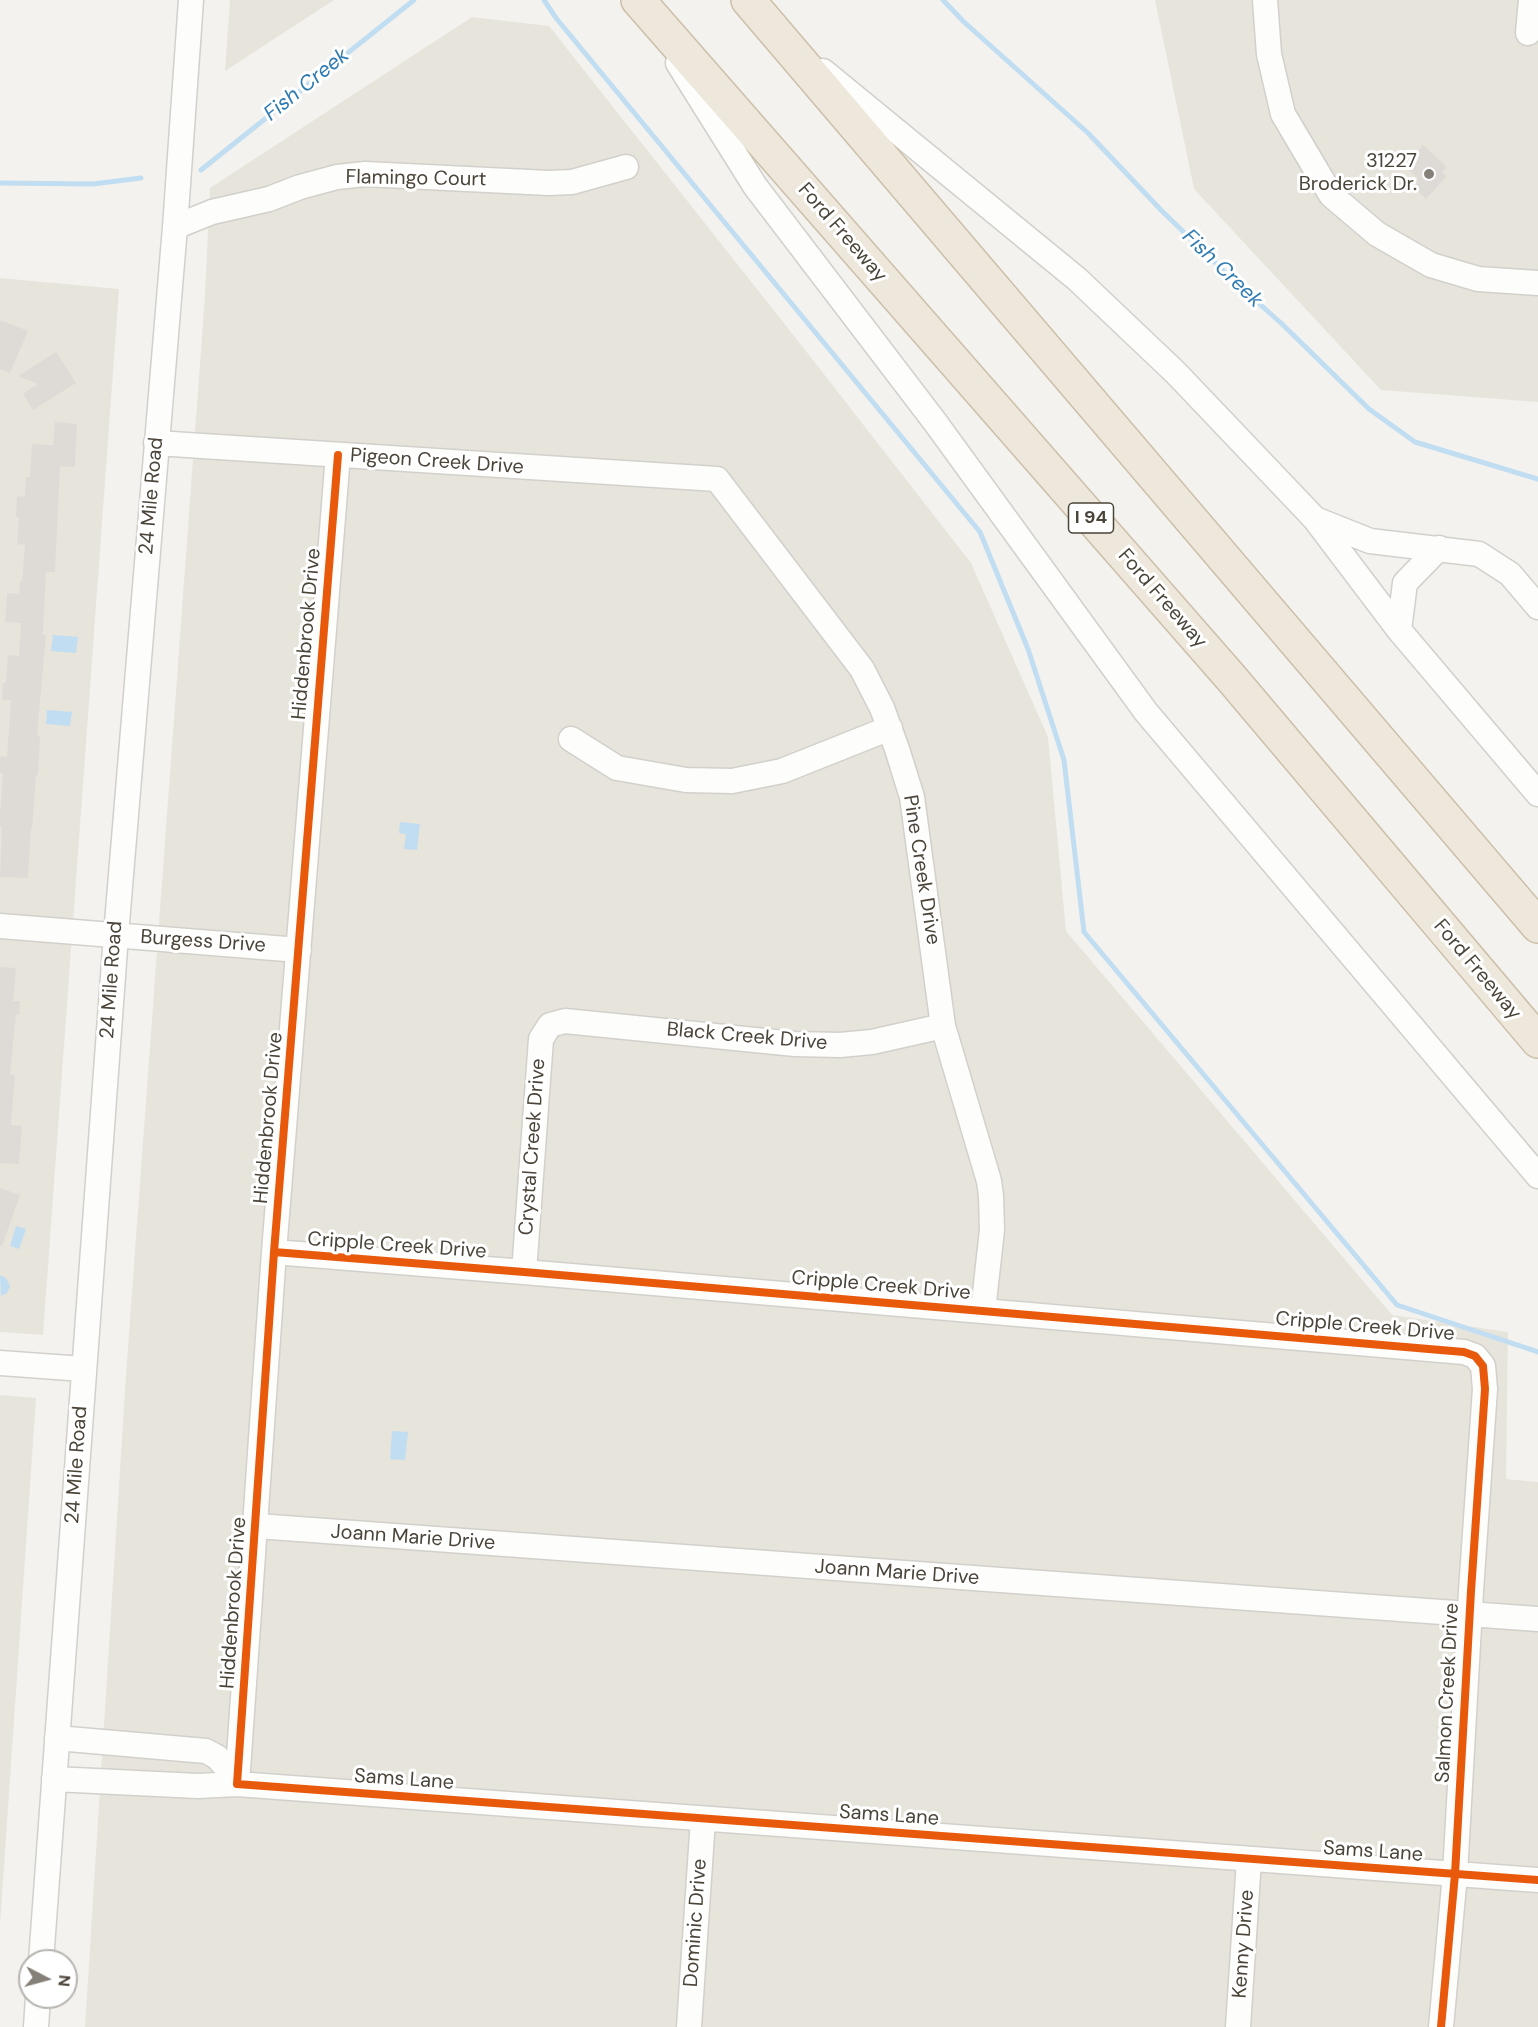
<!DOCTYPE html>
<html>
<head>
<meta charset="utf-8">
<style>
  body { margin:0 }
  #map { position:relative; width:1538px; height:2027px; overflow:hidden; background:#f4f2ee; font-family:"DM Sans",sans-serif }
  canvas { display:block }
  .north { position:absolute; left:18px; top:1949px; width:60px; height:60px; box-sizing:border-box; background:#fff; border:2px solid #b7b4b0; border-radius:50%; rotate:96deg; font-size:16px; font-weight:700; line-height:24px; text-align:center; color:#4b4439 }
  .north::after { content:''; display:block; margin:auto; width:21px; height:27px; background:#868178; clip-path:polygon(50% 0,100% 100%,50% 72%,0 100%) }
</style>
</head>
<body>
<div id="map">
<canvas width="1538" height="2027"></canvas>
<div class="north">N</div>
</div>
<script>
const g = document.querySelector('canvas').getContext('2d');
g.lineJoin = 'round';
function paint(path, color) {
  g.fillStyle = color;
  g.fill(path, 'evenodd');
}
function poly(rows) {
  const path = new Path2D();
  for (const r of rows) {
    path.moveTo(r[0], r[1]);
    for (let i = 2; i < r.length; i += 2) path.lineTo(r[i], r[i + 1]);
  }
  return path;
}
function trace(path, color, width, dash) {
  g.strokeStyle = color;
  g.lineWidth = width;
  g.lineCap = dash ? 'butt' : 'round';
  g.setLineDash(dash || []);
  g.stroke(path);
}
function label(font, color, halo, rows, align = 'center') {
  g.font = font + ' "DM Sans",sans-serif';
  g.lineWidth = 6;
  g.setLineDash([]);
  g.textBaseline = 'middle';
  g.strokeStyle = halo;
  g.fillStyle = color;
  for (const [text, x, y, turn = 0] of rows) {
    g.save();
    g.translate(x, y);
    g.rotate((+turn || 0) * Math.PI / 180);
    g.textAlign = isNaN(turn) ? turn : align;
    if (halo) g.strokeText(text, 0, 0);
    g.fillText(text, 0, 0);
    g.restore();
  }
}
const residential = poly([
  [230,0,334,0,225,71],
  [1155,0,1538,0,1538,402,1381,390,1194,189],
  [472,17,549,26,802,346,971,563,1048,737,1066,931,1392,1315,1508,1332,1506,1479,1538,1482,1538,2027,85,2027,126,1374,205,295,210,188],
  [0,278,119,289,43,1335,0,1332],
  [0,1395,36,1398,0,1925]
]);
const water = poly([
  [53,635,78,637,76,653,51,651],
  [47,710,72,712,70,726,46,724],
  [400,822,420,824,417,850,404,849,406,834,399,833],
  [16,1226,26,1229,19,1249,10,1246],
  [0,1275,6,1278,10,1286,7,1293,1,1296],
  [392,1431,408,1432,405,1460,390,1459]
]);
const stream = poly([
  [544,0,556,18,980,532,1028,649,1064,760,1084,932,1397,1305,1538,1352],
  [943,0,964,22,1088,133,1161,210,1236,283,1282,324,1369,409,1415,442,1538,479],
  [201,170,414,0],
  [0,183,93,184,141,178]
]);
const building = poly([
  [1423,145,1447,167,1442,172,1447,176,1426,199,1413,186,1418,178,1405,167],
  [0,320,28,331,10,373,0,369],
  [56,352,76,383,33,410,23,394,38,384,18,376],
  [55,422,77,424,75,467,60,466,55,572,46,572,43,635,46,635,37,735,40,736,38,775,36,775,32,829,31,829,28,878,0,877,2,827,0,827,0,814,3,773,0,773,0,756,7,757,11,700,2,700,3,683,6,683,8,655,19,656,21,623,5,622,7,593,19,594,20,581,22,582,25,545,17,544,19,517,16,517,17,496,25,497,26,477,30,477,32,444,53,445],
  [0,967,16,968,13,1001,20,1001,19,1015,16,1014,10,1074,15,1075,11,1125,22,1126,19,1164,0,1163],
  [0,1188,20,1195,2,1246,0,1246]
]);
const minor = poly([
  [1265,0,1269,54,1283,114,1331,195,1377,234,1431,265,1478,279,1538,283],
  [1528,33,1531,0],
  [678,63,755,186,935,422,1146,712,1538,1176],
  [823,71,1077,279,1176,373,1315,519,1399,630,1538,794],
  [175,227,212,212,269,199,300,187,337,177,365,174,549,183,572,182,626,167],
  [156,443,717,479,862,669,882,708,897,749,912,797,943,1026,989,1181,991,1196,992,1230,983,1311],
  [338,455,274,1252,237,1784,1538,1880],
  [1315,519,1370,541,1479,554,1510,574,1538,607],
  [1399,630,1405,583,1439,548],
  [571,739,617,768,686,780,732,781,782,771,890,728],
  [0,926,299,950],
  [274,1252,524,1272,1464,1352,1475,1356,1483,1366,1485,1389,1471,1591,1455,1874,1441,2027],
  [524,1272,541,1039,550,1025,565,1021,795,1044,840,1045,872,1042,943,1026],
  [0,1363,83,1369],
  [257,1526,1538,1619],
  [54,1779,198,1786,237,1784,226,1767,217,1757,206,1751,57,1738],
  [41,1961,116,935,175,227,191,0],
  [36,2027,38,1997],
  [689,2027,703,1819],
  [1238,2027,1249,1860]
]);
const highway = poly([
  [638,0,1233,680,1538,1041],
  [748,0,1538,926]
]);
const cycleway = poly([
  [338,455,274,1252,237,1784,1538,1880],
  [274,1252,524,1272,1464,1352,1475,1356,1483,1366,1485,1389,1471,1591,1455,1874,1441,2027]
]);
const markers = [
  [1429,174,6,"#868178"]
];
const shields = [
  [1091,518,45]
];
const shieldNames = [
  ["I 94",1091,518]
];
const poiNames = [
  ["31227",1417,162],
  ["Broderick Dr.",1417,185]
];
const streetNames = [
  ["Flamingo Court",416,179,1],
  ["Ford Freeway",842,233,49],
  ["Pigeon Creek Drive",437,462,4],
  ["24 Mile Road",152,496,-85],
  ["Ford Freeway",1162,599,49],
  ["Hiddenbrook Drive",307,634,-85],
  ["Pine Creek Drive",921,870,81],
  ["Burgess Drive",203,942,4],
  ["Ford Freeway",1477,970,50],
  ["24 Mile Road",112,980,-86],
  ["Black Creek Drive",747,1037,5],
  ["Hiddenbrook Drive",269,1118,-85],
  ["Crystal Creek Drive",533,1147,-86],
  ["Cripple Creek Drive",397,1246,4],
  ["Cripple Creek Drive",881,1286,5],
  ["Cripple Creek Drive",1365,1327,5],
  ["24 Mile Road",77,1465,-86],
  ["Joann Marie Drive",413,1538,4],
  ["Joann Marie Drive",897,1573,4],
  ["Hiddenbrook Drive",234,1603,-86],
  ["Salmon Creek Drive",1448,1693,-87],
  ["Sams Lane",404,1780,4],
  ["Sams Lane",889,1816,4],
  ["Sams Lane",1373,1852,4],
  ["Dominic Drive",696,1923,-86],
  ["Kenny Drive",1244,1944,-86]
];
const waterNames = [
  ["Fish Creek",307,85,-39],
  ["Fish Creek",1222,269,44]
];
paint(residential, '#e7e4dc');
paint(water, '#c0ddf1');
trace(stream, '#c0ddf1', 5);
paint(building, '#dedbd6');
trace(minor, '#d2d0cb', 27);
trace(highway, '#ccbfa9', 36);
trace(minor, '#fdfdfc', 24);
trace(highway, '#ede8db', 33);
trace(cycleway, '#e8590c', 8);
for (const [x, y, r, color] of markers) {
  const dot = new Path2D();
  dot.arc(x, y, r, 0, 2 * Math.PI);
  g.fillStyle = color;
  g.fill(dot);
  trace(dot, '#fff', 2);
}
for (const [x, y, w] of shields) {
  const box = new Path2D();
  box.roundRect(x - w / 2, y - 15, w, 30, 4.5);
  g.fillStyle = '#fff';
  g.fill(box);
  trace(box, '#4b4439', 1.5);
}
label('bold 18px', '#4b4439', null, shieldNames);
label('20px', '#4b4439', '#fff', poiNames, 'right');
label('20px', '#4b4439', '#fff', streetNames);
label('italic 21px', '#2e7ab2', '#fff', waterNames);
</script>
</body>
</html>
